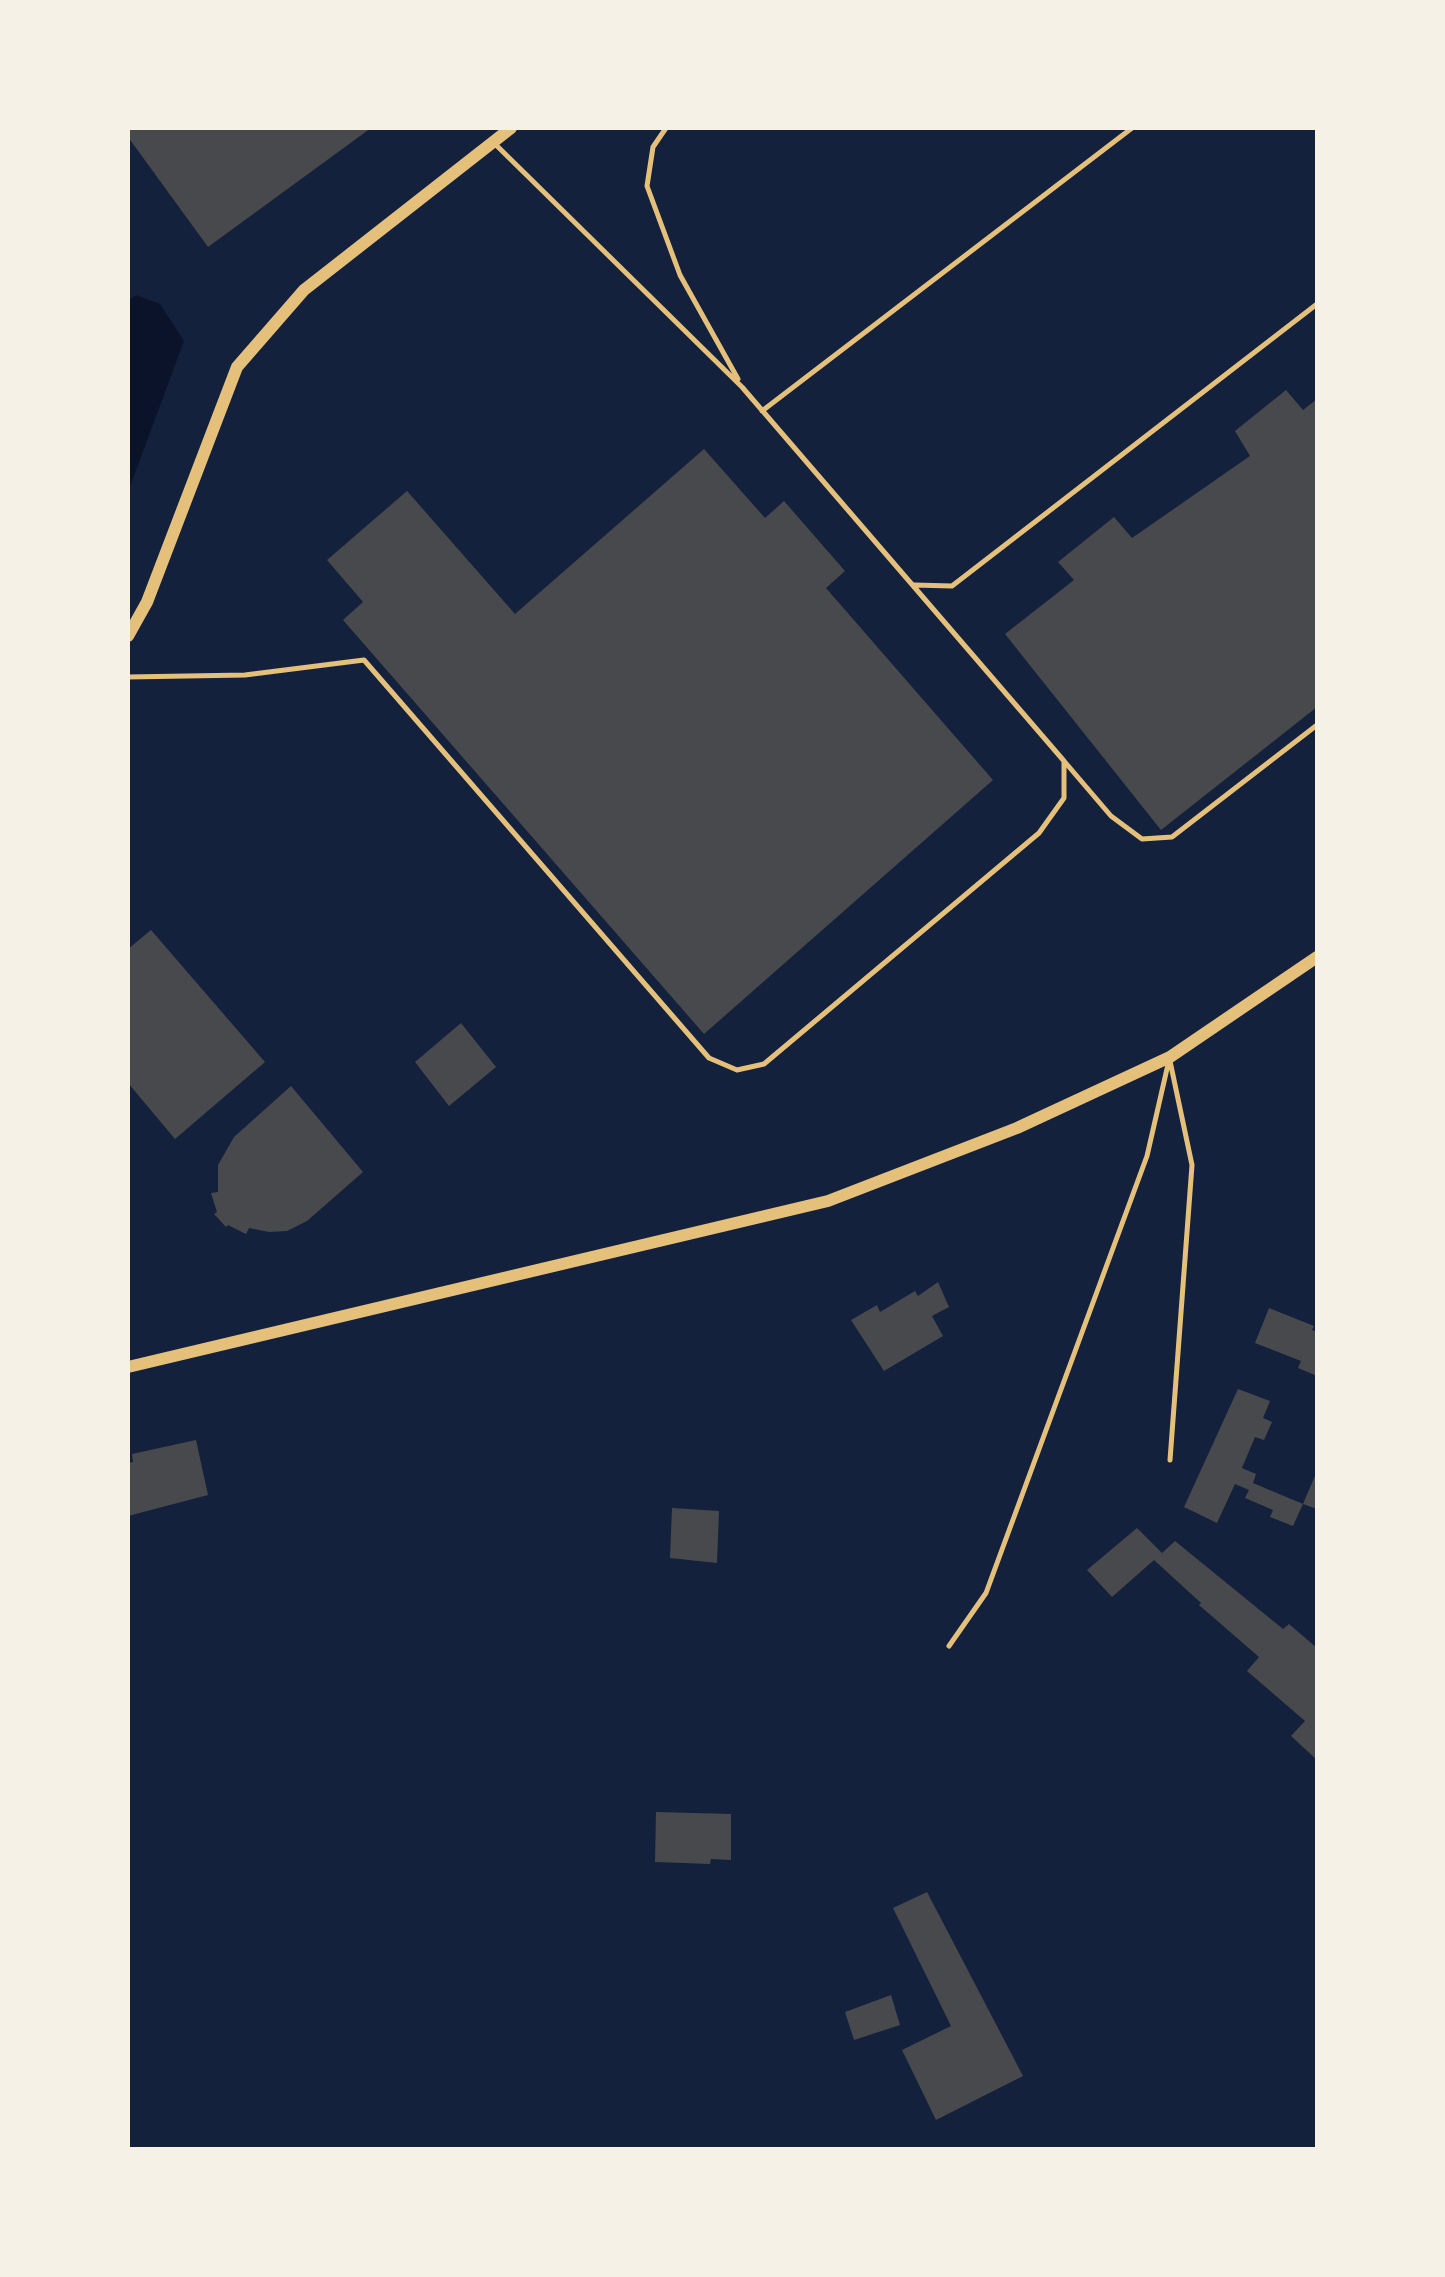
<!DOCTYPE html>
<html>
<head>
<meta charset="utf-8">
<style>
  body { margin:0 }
  #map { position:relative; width:1445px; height:2277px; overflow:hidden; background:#14213d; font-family:Jost,sans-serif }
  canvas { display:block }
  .frame { position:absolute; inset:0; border:130px solid #f6f1e7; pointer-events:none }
</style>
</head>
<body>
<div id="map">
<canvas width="1445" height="2277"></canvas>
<div class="frame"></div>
</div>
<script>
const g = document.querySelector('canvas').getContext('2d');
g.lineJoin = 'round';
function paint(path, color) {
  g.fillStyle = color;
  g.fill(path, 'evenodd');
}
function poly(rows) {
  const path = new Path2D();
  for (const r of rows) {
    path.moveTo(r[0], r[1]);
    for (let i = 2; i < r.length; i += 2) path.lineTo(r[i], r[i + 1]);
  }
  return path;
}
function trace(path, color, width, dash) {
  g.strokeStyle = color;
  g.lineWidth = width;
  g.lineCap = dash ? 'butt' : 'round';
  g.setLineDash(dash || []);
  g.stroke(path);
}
const water = poly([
  [136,295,160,304,184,341,128,492,128,301]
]);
const building = poly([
  [128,128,371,128,208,247,128,137],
  [1286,390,1303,410,1317,399,1317,707,1161,830,1005,634,1074,580,1058,562,1114,517,1132,538,1250,456,1235,431],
  [704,449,765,518,784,501,845,571,826,588,993,780,704,1034,343,620,363,602,327,560,407,491,515,614],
  [151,930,265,1062,175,1139,128,1083,128,949],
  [461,1023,496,1067,449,1106,415,1062],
  [291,1086,363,1172,307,1221,287,1231,269,1232,249,1228,246,1234,228,1225,226,1227,214,1214,217,1212,211,1193,218,1192,218,1165,234,1137],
  [938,1282,949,1307,932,1316,943,1336,884,1371,851,1320,877,1305,880,1312,915,1291,918,1296],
  [1269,1308,1314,1326,1312,1330,1317,1332,1317,1376,1298,1368,1301,1361,1255,1343],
  [1238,1389,1270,1401,1263,1418,1272,1422,1264,1440,1255,1437,1242,1468,1256,1474,1253,1483,1303,1504,1293,1526,1270,1517,1273,1510,1245,1498,1249,1490,1235,1484,1217,1523,1184,1507],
  [196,1440,208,1495,128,1516,128,1463,133,1462,132,1454],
  [1317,1471,1317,1509,1303,1504],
  [672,1508,719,1511,717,1563,670,1558],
  [1137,1528,1162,1553,1175,1541,1283,1629,1289,1624,1317,1648,1317,1760,1291,1736,1305,1721,1247,1671,1259,1657,1199,1605,1201,1603,1154,1560,1112,1597,1087,1570],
  [656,1812,731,1814,731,1860,711,1859,710,1864,655,1862],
  [927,1892,1023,2076,936,2120,902,2050,951,2026,893,1908],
  [891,1995,900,2025,854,2040,845,2012]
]);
const service = poly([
  [666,128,653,147,647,186,680,275,738,379],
  [762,411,1132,128],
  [914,585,952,586,1317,304],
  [128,677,245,675,364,660,709,1058,737,1070,764,1064,1039,833,1064,798,1064,761,742,387,493,142],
  [1064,761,1111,816,1142,839,1172,837,1317,725],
  [1170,1061,1192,1165,1170,1460],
  [949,1646,986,1593,1147,1156,1169,1060]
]);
const tertiary = poly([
  [128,636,147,602,237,367,304,290,511,128],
  [128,1367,828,1201,1017,1128,1170,1057,1317,957]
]);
paint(water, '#0b132b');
paint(building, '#48494c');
trace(service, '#e5c07b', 5);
trace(tertiary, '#e5c07b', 12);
</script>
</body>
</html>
